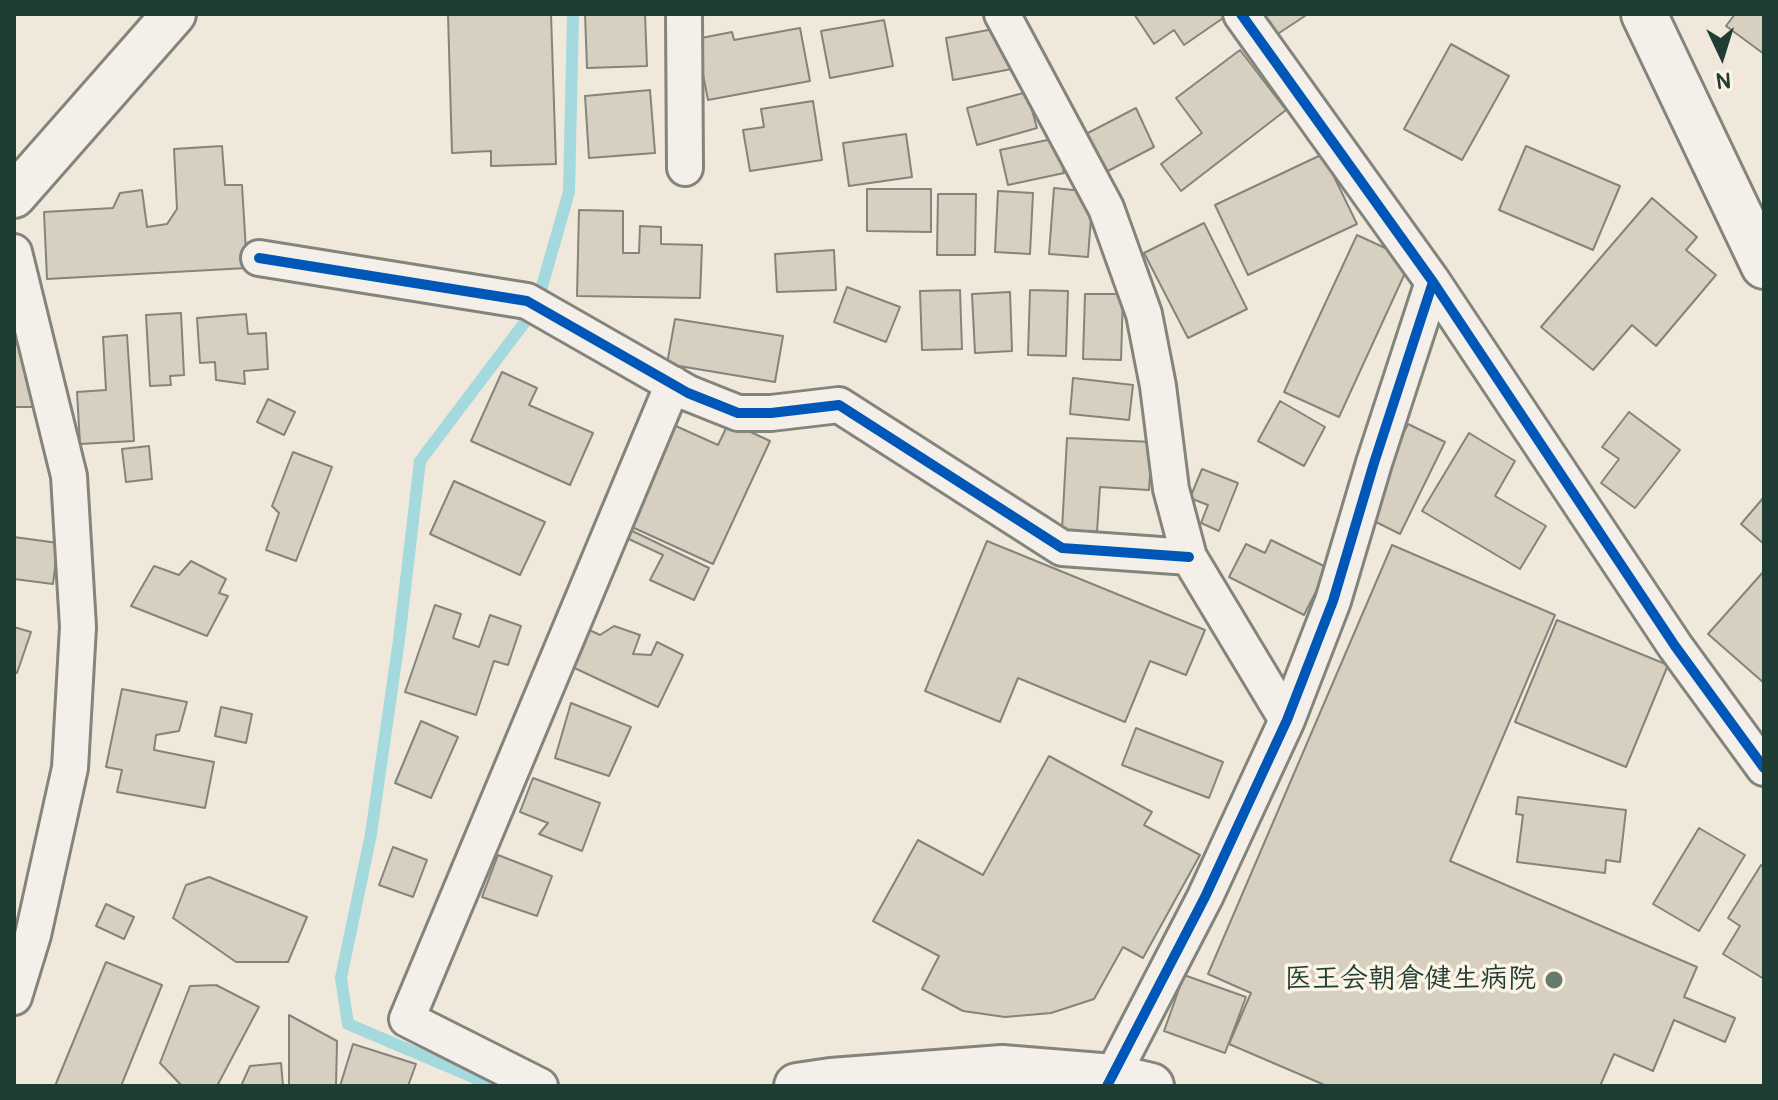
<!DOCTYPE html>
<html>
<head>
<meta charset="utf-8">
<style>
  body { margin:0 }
  #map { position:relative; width:1778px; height:1100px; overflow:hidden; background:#f0e8da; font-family:Pangolin,sans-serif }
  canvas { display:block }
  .frame { position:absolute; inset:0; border:16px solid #1f3d34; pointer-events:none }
  .north { position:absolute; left:1682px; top:16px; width:80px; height:80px; -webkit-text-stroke:6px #fcf5e5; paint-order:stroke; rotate:176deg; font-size:22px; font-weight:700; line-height:32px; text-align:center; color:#1f3d34 }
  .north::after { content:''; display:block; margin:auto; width:28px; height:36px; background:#1f3d34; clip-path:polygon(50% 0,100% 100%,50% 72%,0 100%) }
</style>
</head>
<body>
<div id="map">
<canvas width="1778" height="1100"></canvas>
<div class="frame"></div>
<div class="north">N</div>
</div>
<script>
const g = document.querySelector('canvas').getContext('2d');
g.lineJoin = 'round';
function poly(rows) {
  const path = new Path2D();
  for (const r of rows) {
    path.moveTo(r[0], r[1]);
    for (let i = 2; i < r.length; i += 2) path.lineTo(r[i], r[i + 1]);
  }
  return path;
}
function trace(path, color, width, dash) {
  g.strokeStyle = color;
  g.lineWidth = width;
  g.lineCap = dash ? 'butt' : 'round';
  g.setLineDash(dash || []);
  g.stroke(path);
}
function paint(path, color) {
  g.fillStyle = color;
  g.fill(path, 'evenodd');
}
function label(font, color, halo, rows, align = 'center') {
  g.font = font + ' Pangolin,"Klee One",sans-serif';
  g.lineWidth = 7;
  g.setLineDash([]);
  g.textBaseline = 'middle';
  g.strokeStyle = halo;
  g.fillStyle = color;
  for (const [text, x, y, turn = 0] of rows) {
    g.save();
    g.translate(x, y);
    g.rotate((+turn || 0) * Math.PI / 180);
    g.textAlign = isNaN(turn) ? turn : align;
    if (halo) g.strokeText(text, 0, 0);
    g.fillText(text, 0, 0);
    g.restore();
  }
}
const stream = poly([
  [487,1083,348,1024,341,978,371,834,399,640,420,461,525,322,541,290,569,192,573,14]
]);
const building = poly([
  [448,14,551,14,556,164,491,166,491,151,452,153,448,14],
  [585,14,645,14,647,66,587,68,585,14],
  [1134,14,1229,14,1184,45,1174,30,1154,44,1134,14],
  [1261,14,1308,14,1276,35,1261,14],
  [1735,14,1764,14,1764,54,1726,26,1735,14],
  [884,20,893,66,830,78,821,31,884,20],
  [1004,27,1012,69,953,80,946,38,1004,27],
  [800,28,810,81,708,100,696,39,732,32,734,40,800,28],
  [1451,44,1509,76,1462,160,1404,129,1451,44],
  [1240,50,1286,110,1181,191,1161,164,1202,133,1176,98,1240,50],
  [650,90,655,153,589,158,585,96,650,90],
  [1027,92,1037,128,977,145,967,108,1027,92],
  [813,101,822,160,750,171,743,130,764,127,761,109,813,101],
  [1136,108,1154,147,1106,172,1086,134,1136,108],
  [906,134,912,177,849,186,843,143,906,134],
  [1057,138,1064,173,1008,185,1000,150,1057,138],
  [222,146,225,185,242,185,247,268,47,279,44,212,113,208,120,193,142,190,147,227,167,224,177,209,174,149,222,146],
  [1526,146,1620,186,1593,250,1499,210,1526,146],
  [1323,154,1357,224,1248,275,1215,205,1323,154],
  [1054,188,1093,192,1088,257,1049,254,1054,188],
  [867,189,931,189,931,232,867,231,867,189],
  [998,191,1033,193,1030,254,995,252,998,191],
  [938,194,976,194,975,255,937,255,938,194],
  [1652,198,1697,237,1686,250,1716,275,1656,346,1632,325,1593,370,1541,327,1652,198],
  [579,210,623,211,623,253,639,253,640,226,661,227,661,244,702,245,700,298,577,296,579,210],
  [1204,223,1247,309,1188,338,1144,253,1204,223],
  [1357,235,1411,260,1339,417,1284,392,1357,235],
  [834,250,836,290,777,292,775,254,834,250],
  [847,287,900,307,886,342,834,322,847,287],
  [960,290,962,349,922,350,920,291,960,290],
  [1030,290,1068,291,1066,356,1028,355,1030,290],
  [1010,292,1012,351,975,353,972,294,1010,292],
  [1085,294,1123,294,1121,360,1083,359,1085,294],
  [181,313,184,375,170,376,171,385,150,386,146,315,181,313],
  [246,314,248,334,266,333,268,369,244,371,245,384,216,380,215,362,200,363,197,318,246,314],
  [675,319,783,336,775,382,667,364,675,319],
  [33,332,35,407,14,407,14,333,33,332],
  [127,335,134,441,80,444,77,392,106,390,103,337,127,335],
  [502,372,537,388,529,405,593,433,570,485,471,441,502,372],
  [1073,378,1133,385,1129,420,1070,414,1073,378],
  [268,399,295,412,284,435,257,422,268,399],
  [1280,401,1325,427,1304,466,1258,441,1280,401],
  [1629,412,1680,450,1635,508,1601,483,1619,459,1602,447,1629,412],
  [667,422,718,445,729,422,770,441,713,564,621,522,667,422],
  [1408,424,1445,442,1400,534,1362,515,1408,424],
  [1469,433,1515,461,1495,496,1546,526,1520,569,1422,511,1469,433],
  [1067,438,1152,442,1149,490,1100,487,1097,532,1062,530,1067,438],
  [149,446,152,479,126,482,122,449,149,446],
  [293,452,332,467,296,561,266,550,279,513,272,506,293,452],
  [1202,469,1238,483,1219,531,1201,523,1208,505,1190,498,1202,469],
  [454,481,545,522,520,575,430,534,454,481],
  [1764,497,1764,544,1741,524,1764,497],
  [622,526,709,568,694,600,650,580,663,555,618,534,622,526],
  [14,537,58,543,53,584,14,579,14,537],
  [1271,540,1328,568,1304,615,1229,577,1246,544,1265,553,1271,540],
  [987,541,1205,630,1186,675,1150,661,1125,722,1018,678,1000,722,925,691,987,541],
  [1392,545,1555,615,1450,861,1697,967,1684,997,1735,1018,1725,1042,1674,1020,1653,1071,1614,1054,1600,1086,1327,1086,1229,1044,1251,993,1208,974,1392,545],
  [191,561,226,579,219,593,228,596,207,636,131,606,154,566,179,575,191,561],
  [1764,571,1764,683,1708,634,1764,571],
  [435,605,461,614,453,638,479,647,490,615,521,626,508,665,494,661,476,715,405,692,435,605],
  [1557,620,1668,665,1626,767,1515,722,1557,620],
  [614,626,640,635,633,654,651,655,657,642,683,655,658,707,568,665,585,628,600,635,614,626],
  [14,627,31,632,17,673,14,672,14,627],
  [122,689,187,702,179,731,156,735,154,750,214,762,205,808,117,792,122,770,106,767,122,689],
  [571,703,631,727,609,776,555,758,571,703],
  [221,707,252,714,246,743,215,736,221,707],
  [421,721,458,737,431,798,395,783,421,721],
  [1136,728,1223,762,1209,798,1122,765,1136,728],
  [1049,756,1152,812,1144,825,1200,855,1143,958,1123,947,1094,999,1051,1013,1005,1017,963,1011,922,989,939,956,873,921,918,840,983,875,1049,756],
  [533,778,600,803,582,851,539,834,548,823,520,812,533,778],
  [1518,797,1626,810,1620,862,1606,860,1605,873,1517,862,1523,815,1516,814,1518,797],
  [1699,828,1745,855,1699,931,1653,904,1699,828],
  [393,847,427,860,413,897,379,885,393,847],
  [498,855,552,876,537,916,482,897,498,855],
  [1761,865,1764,867,1764,979,1723,954,1740,926,1728,918,1761,865],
  [209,877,307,917,288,962,236,962,173,918,186,885,209,877],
  [106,904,134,917,124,939,96,926,106,904],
  [106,962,162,985,121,1086,55,1086,106,962],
  [1184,975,1246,997,1225,1053,1164,1031,1184,975],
  [216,985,259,1007,217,1086,182,1086,160,1063,190,986,216,985],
  [289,1015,337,1041,336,1086,289,1086,289,1015],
  [353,1044,416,1064,408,1086,340,1086,353,1044],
  [281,1063,283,1086,241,1086,250,1066,281,1063]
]);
const minor = poly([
  [684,14,685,168],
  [1002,14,1106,208,1144,314,1158,386,1171,489,1189,557,1287,720],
  [1241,14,1433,282,1675,646,1764,768],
  [14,252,69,476,78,627,70,768,33,935,14,997],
  [259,258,527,301,688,393,738,413,771,413,839,405,1062,548,1189,557],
  [540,1086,407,1019,673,384],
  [1107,1086,1205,897,1287,720,1333,601,1374,463,1433,282]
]);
const tertiary = poly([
  [14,196,174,14]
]);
const secondary = poly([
  [797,1086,831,1081,1002,1068,1113,1077,1151,1086]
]);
const primary = poly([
  [1644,14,1764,266]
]);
const cycleway = poly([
  [1241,14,1433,282,1675,646,1764,768],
  [259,258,527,301,688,393,738,413,771,413,839,405,1062,548,1189,557],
  [1107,1086,1205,897,1287,720,1333,601,1374,463,1433,282]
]);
const markers = [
  [1554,980,10,"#68796e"]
];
const poiNames = [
  ["医王会朝倉健生病院",1536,980]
];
trace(stream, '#a4d9de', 12);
paint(building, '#d7d0c1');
trace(building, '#83847c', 2);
trace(minor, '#83847c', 40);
trace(tertiary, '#83847c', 48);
trace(secondary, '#83847c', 50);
trace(primary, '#83847c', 50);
trace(minor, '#f4f0e9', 34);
trace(tertiary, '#f4f0e9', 42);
trace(secondary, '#f4f0e9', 44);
trace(primary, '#f4f0e9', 44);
trace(cycleway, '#0057b8', 10);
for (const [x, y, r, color] of markers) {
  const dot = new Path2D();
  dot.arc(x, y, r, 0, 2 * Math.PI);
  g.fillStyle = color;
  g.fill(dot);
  trace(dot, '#fcf5e5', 3);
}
label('bold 28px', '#1f3d34', '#fcf5e5', poiNames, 'right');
</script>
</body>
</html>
